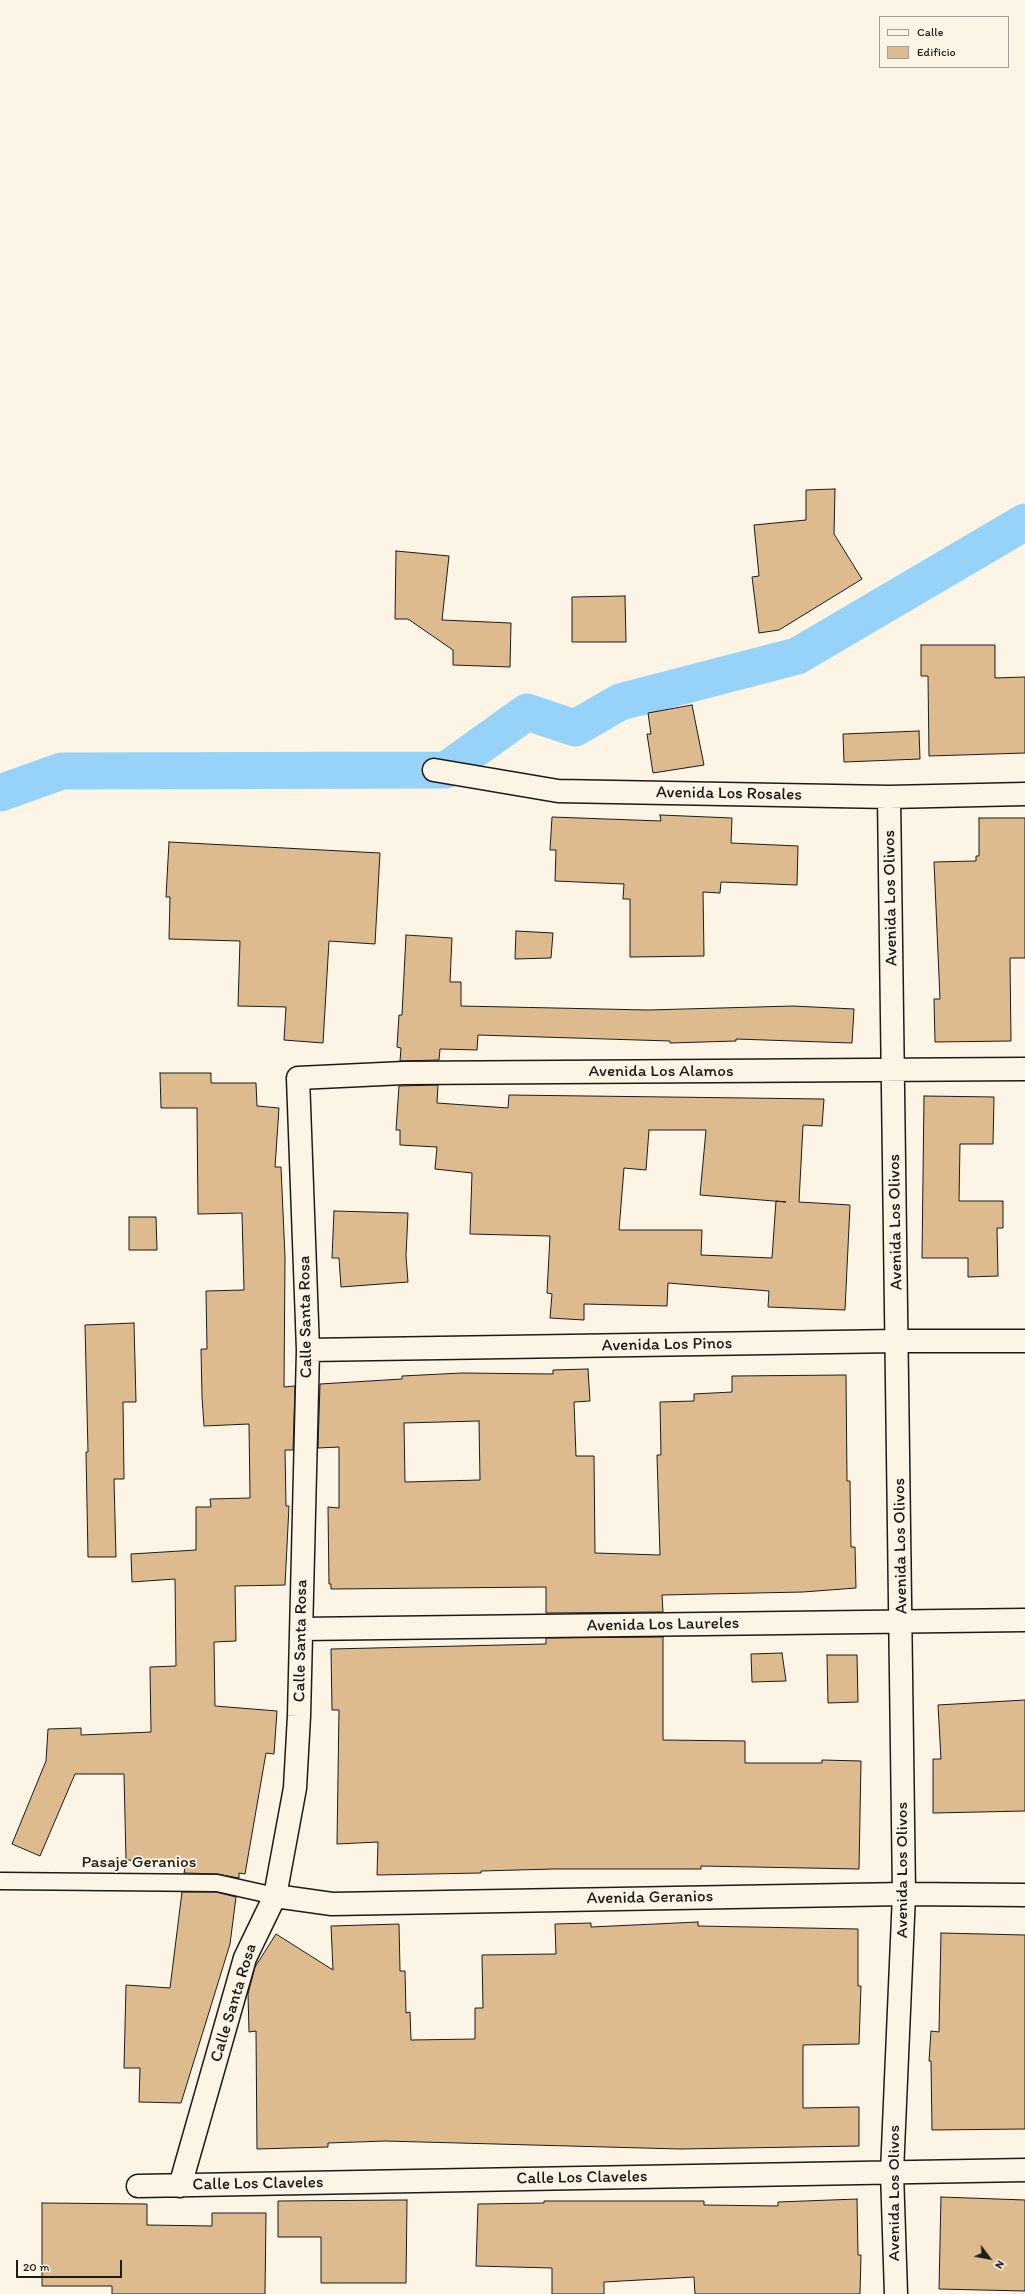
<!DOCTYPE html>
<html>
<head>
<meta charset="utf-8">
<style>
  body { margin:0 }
  #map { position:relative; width:1025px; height:2294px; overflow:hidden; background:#fcf5e5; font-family:Itim,sans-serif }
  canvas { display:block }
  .legend { position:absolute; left:879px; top:16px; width:130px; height:52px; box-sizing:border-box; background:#fcf5e5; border:1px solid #a29e95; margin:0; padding:5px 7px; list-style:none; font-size:12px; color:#1c1c1c }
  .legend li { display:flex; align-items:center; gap:8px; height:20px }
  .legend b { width:20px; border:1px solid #a29e95 }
  .north { position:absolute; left:969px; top:2238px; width:40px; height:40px; -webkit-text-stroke:3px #fcf5e5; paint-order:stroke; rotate:122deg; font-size:11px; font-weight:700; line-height:16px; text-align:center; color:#1c1c1c }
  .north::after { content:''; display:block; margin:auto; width:14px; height:18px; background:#1c1c1c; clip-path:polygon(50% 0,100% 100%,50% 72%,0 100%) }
  .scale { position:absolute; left:16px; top:2260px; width:106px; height:18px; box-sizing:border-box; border:2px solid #1c1c1c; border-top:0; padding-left:5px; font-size:12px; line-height:14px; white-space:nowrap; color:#1c1c1c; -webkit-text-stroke:3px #fcf5e5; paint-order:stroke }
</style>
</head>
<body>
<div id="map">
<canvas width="1025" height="2294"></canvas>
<ul class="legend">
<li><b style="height:5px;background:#fcf5e5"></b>Calle</li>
<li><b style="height:11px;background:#deba8f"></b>Edificio</li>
</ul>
<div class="north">N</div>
<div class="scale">20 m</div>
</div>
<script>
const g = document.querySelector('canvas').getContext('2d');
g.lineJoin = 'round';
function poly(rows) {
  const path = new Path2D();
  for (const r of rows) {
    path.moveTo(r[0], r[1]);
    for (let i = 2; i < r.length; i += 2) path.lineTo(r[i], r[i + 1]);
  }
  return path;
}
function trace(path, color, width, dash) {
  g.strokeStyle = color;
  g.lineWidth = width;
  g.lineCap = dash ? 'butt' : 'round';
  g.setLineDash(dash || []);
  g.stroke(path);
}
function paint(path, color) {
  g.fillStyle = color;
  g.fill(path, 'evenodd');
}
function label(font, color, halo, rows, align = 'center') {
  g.font = font + ' Itim,sans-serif';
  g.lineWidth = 3.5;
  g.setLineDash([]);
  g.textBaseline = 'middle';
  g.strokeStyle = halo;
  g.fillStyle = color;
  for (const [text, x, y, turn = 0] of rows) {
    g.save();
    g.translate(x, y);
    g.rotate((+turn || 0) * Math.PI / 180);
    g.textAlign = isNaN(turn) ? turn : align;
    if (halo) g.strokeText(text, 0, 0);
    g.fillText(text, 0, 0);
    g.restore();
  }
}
const canal = poly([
  [0,793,62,771,446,770,527,712,575,728,620,702,797,656,1025,522]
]);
const building = poly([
  [835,489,834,534,862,579,779,630,759,633,752,577,759,576,754,525,806,520,806,490,835,489],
  [396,551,449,556,442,620,511,623,510,667,453,665,453,650,408,619,395,619,396,551],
  [625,596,626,642,572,642,572,597,625,596],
  [921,645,995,645,995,678,1025,677,1025,753,929,756,928,676,921,676,921,645],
  [692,705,704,765,653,773,647,734,651,734,648,713,692,705],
  [919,731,920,759,844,762,843,734,919,731],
  [660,815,732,818,731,843,798,846,797,885,721,882,720,893,703,892,704,956,630,957,630,899,623,899,624,884,555,881,556,850,550,850,552,817,661,821,660,815],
  [979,818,1025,818,1025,958,1010,958,1011,1041,935,1042,934,999,940,999,934,862,976,861,976,856,979,856,979,818],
  [169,842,380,853,375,944,329,941,323,1043,284,1040,286,1007,238,1006,240,941,169,939,170,897,166,897,169,842],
  [516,931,553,933,551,958,515,959,516,931],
  [406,935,452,938,450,982,461,982,461,1006,648,1010,793,1006,854,1009,852,1043,736,1039,736,1041,670,1043,670,1041,478,1035,477,1050,440,1049,439,1060,400,1061,401,1048,397,1047,399,1015,402,1015,406,935],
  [160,1073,211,1073,211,1083,256,1083,257,1106,279,1108,275,1167,281,1167,285,1257,284,1387,295,1386,293,1450,285,1450,286,1506,289,1506,285,1585,235,1586,236,1641,214,1642,215,1706,277,1711,274,1754,266,1753,245,1874,239,1873,239,1878,217,1874,184,1873,186,1862,126,1860,124,1774,75,1774,40,1856,12,1844,46,1761,48,1729,81,1728,81,1735,151,1732,150,1667,176,1666,175,1579,132,1582,131,1554,196,1550,196,1507,211,1507,210,1499,250,1498,249,1424,204,1426,202,1397,201,1349,207,1349,206,1291,244,1290,242,1213,198,1214,197,1108,161,1108,160,1073],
  [438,1085,437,1103,508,1108,509,1095,824,1099,822,1126,803,1125,799,1202,850,1205,845,1310,768,1307,769,1291,668,1283,667,1306,584,1304,584,1320,550,1318,552,1294,547,1293,550,1236,470,1234,472,1173,435,1169,437,1147,400,1145,400,1130,396,1130,399,1086,438,1085],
  [649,1130,706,1130,700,1195,786,1202,776,1201,772,1258,701,1255,702,1230,619,1230,624,1168,646,1170,649,1130],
  [924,1096,994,1097,993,1144,960,1144,959,1201,1003,1201,1003,1228,997,1228,998,1276,968,1277,968,1258,922,1258,924,1096],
  [334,1211,408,1213,406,1256,408,1282,341,1287,339,1258,332,1258,334,1211],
  [129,1217,156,1217,157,1250,129,1250,129,1217],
  [134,1323,136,1402,123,1402,124,1479,114,1479,116,1557,88,1557,86,1452,88,1452,85,1325,134,1323],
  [588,1369,590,1401,574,1402,576,1456,594,1456,595,1553,660,1555,657,1455,661,1455,660,1402,694,1401,694,1394,732,1392,732,1376,846,1375,847,1481,850,1481,851,1547,855,1547,856,1588,803,1592,662,1595,663,1612,546,1613,546,1587,331,1589,331,1584,329,1584,328,1507,339,1508,339,1447,318,1448,320,1384,402,1379,402,1376,462,1373,553,1374,553,1370,588,1369],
  [479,1421,480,1480,405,1482,404,1423,479,1421],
  [663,1637,663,1740,745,1741,745,1763,822,1763,822,1760,861,1761,859,1869,701,1866,701,1869,554,1869,481,1871,481,1873,377,1875,378,1842,337,1844,339,1710,332,1710,331,1649,546,1644,546,1638,663,1637],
  [782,1653,786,1681,752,1682,751,1654,782,1653],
  [827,1655,857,1655,858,1702,828,1703,827,1655],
  [1025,1700,1025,1811,933,1813,933,1759,941,1759,938,1705,1025,1700],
  [182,1892,216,1892,236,1897,230,1944,181,2103,139,2102,140,2068,124,2068,126,1985,170,1988,182,1892],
  [698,1922,698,1926,858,1929,858,1986,861,1986,859,2044,803,2045,803,2108,859,2107,859,2146,680,2149,385,2141,328,2143,328,2147,257,2149,256,2031,249,2032,248,1994,255,1967,276,1934,333,1970,331,1926,399,1924,400,1971,405,1971,406,2013,410,2012,411,2040,475,2039,475,2008,483,2008,482,1955,556,1954,555,1924,591,1923,591,1927,698,1922],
  [941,1933,1025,1935,1025,2129,932,2130,931,2061,929,2061,931,2031,939,2032,941,1933],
  [941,2197,1025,2200,1025,2291,939,2289,941,2197],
  [857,2199,858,2255,861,2255,860,2294,695,2294,694,2277,604,2282,604,2294,552,2294,552,2268,476,2266,478,2204,544,2203,544,2201,704,2201,704,2205,778,2206,778,2202,857,2199],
  [407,2200,406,2283,321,2283,321,2237,278,2237,278,2201,407,2200],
  [42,2203,147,2204,147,2225,212,2226,212,2213,266,2213,265,2294,112,2294,112,2286,42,2286,42,2203]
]);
const service = poly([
  [0,1881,217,1883,275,1896]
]);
const minor = poly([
  [434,770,558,791,889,797,1025,794],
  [889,797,904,1894,892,2172,896,2294],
  [308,1350,898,1341,1025,1341],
  [302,1629,1025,1620],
  [275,1896,332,1904,904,1894,1025,1895],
  [138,2186,1025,2170],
  [180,2186,245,1958,275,1896,295,1788,299,1716,308,1350,298,1078,404,1073,1025,1069]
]);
const streetNames = [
  ["Avenida Los Rosales",729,794,1],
  ["Avenida Los Olivos",891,898,-91],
  ["Avenida Los Alamos",661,1072],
  ["Avenida Los Olivos",896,1222,-91],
  ["Calle Santa Rosa",306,1317,-91],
  ["Avenida Los Pinos",667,1345,-1],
  ["Avenida Los Olivos",901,1546,-91],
  ["Avenida Los Laureles",663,1625,-1],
  ["Calle Santa Rosa",301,1641,-89],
  ["Pasaje Geranios",139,1863],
  ["Avenida Los Olivos",903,1870,-90],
  ["Avenida Geranios",650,1898,-1],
  ["Calle Santa Rosa",234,2003,-73],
  ["Calle Los Claveles",582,2178,-1],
  ["Calle Los Claveles",258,2184,-1],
  ["Avenida Los Olivos",895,2193,-90]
];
trace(canal, '#97d3f8', 37);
paint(building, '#deba8f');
trace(building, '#1c1c1c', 1);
trace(service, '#1c1c1c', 19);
trace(minor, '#1c1c1c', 25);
trace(service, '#fcf5e5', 16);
trace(minor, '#fcf5e5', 22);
label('17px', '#1c1c1c', '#fcf5e5', streetNames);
</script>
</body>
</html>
